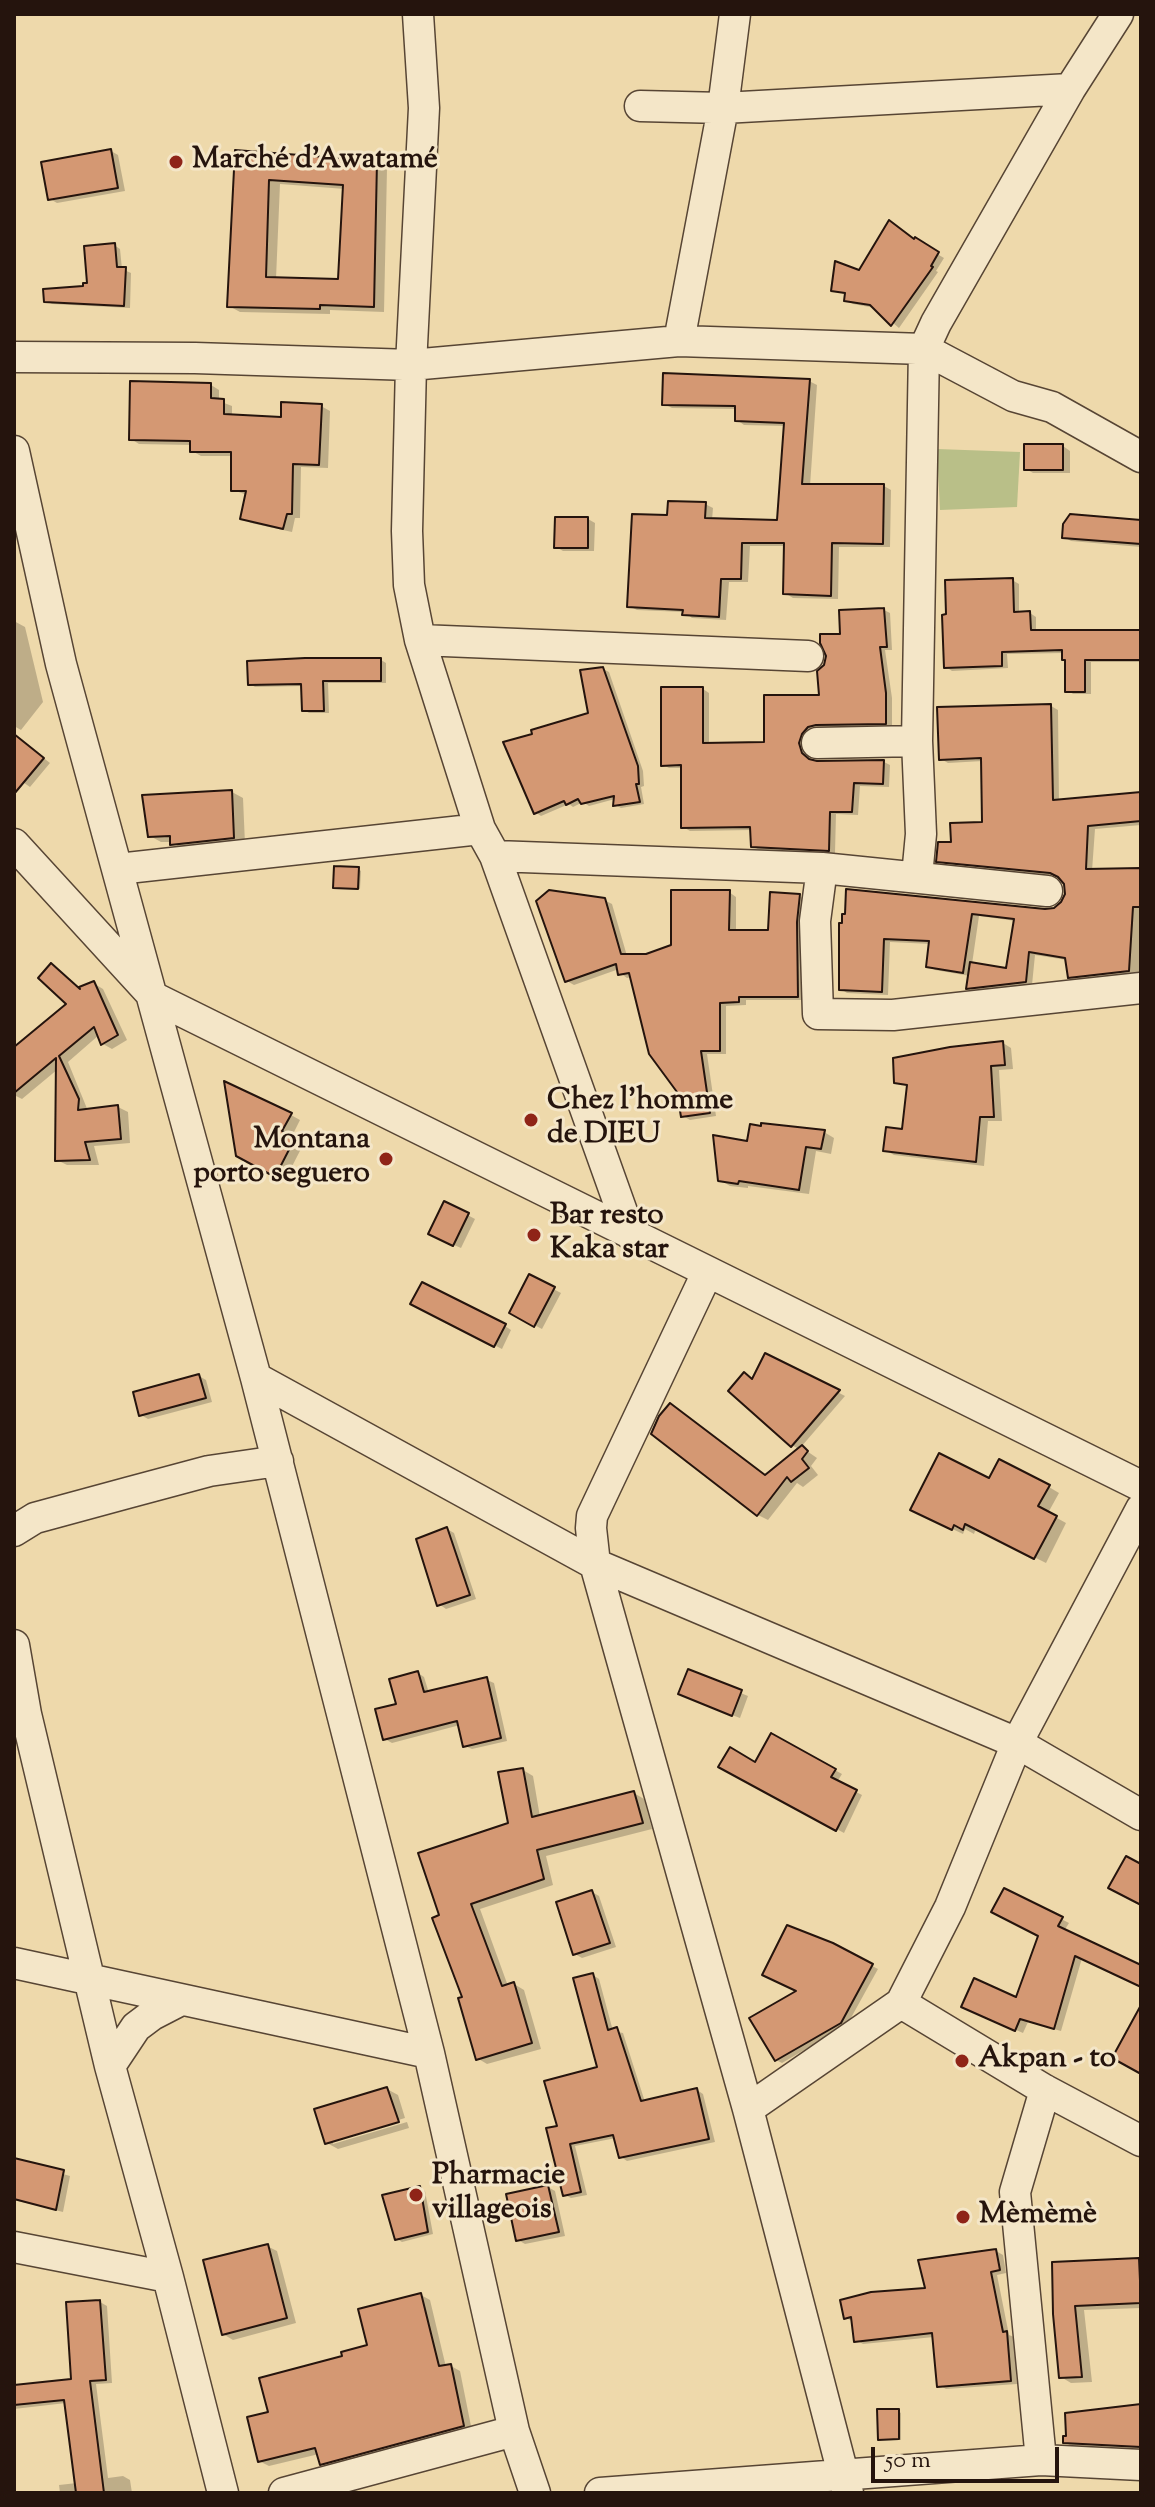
<!DOCTYPE html>
<html>
<head>
<meta charset="utf-8">
<style>
  body { margin:0 }
  #map { position:relative; width:1155px; height:2507px; overflow:hidden; background:#eed9ab; font-family:"Sorts Mill Goudy",serif }
  canvas { display:block }
  .frame { position:absolute; inset:0; border:16px solid #25140d; pointer-events:none }
  .scale { position:absolute; left:871px; top:2447px; width:188px; height:36px; box-sizing:border-box; border:4px solid #25140d; border-top:0; padding-left:10px; font-size:24px; line-height:28px; white-space:nowrap; color:#25140d; -webkit-text-stroke:6px #f4e6c8; paint-order:stroke }
</style>
</head>
<body>
<div id="map">
<canvas width="1155" height="2507"></canvas>
<div class="frame"></div>
<div class="scale">50 m</div>
</div>
<script>
const g = document.querySelector('canvas').getContext('2d');
g.lineJoin = 'round';
function paint(path, color) {
  g.fillStyle = color;
  g.fill(path, 'evenodd');
}
function poly(rows) {
  const path = new Path2D();
  for (const r of rows) {
    path.moveTo(r[0], r[1]);
    for (let i = 2; i < r.length; i += 2) path.lineTo(r[i], r[i + 1]);
  }
  return path;
}
function trace(path, color, width, dash) {
  g.strokeStyle = color;
  g.lineWidth = width;
  g.lineCap = dash ? 'butt' : 'round';
  g.setLineDash(dash || []);
  g.stroke(path);
}
function label(font, color, halo, rows, align = 'center') {
  g.font = font + ' "Sorts Mill Goudy",serif';
  g.lineWidth = 6;
  g.setLineDash([]);
  g.textBaseline = 'middle';
  g.strokeStyle = halo;
  g.fillStyle = color;
  for (const [text, x, y, turn = 0] of rows) {
    g.save();
    g.translate(x, y);
    g.rotate((+turn || 0) * Math.PI / 180);
    g.textAlign = isNaN(turn) ? turn : align;
    if (halo) g.strokeText(text, 0, 0);
    g.fillText(text, 0, 0);
    g.restore();
  }
}
const green = poly([
  [937,449,1020,452,1017,507,940,510]
]);
const shadow = poly([
  [111,151,118,155,125,191,57,203,50,199],
  [237,153,376,163,387,169,384,312,330,310,330,314,240,312,229,306],
  [280,184,345,189,340,281,276,279],
  [915,241,944,258,936,271,938,272,899,328,875,308,853,304,846,300,847,295,833,290],
  [114,245,120,249,122,269,131,273,130,308,52,304,46,301,90,285],
  [809,381,817,385,810,486,884,486,891,490,890,547,839,547,838,599,793,598,785,593,786,546,750,546,748,582,729,582,726,620,692,618,684,612,637,610,629,606,669,517,705,504,713,508,712,520,779,522,786,426,744,425,737,420,737,409,672,408,664,404],
  [211,385,219,390,219,401,232,406,232,417,283,419,321,406,330,411,328,468,301,467,300,518,295,518,292,532,251,523,242,518,247,495,233,490,233,456,201,456,192,451,192,445,139,444,131,439],
  [1063,446,1070,451,1070,473,1033,473,1026,469],
  [588,519,595,523,594,551,563,551,556,547],
  [1141,521,1141,547,1071,541,1064,537],
  [1012,580,1019,584,1019,614,1030,613,1036,617,1036,632,1141,632,1141,662,1091,662,1091,694,1073,694,1067,690,1067,660,1064,653,1007,654,1008,668,952,671,946,667],
  [884,610,890,613,892,650,885,650,892,698,892,726,824,728,814,731,805,749,811,761,884,762,890,765,889,787,860,786,858,815,836,814,835,853,759,850,753,846,752,830,690,831,683,827,683,768,669,768,663,765,703,689,709,693,709,745,766,744,822,697,825,666,842,636],
  [14,621,25,627,43,702,21,730,14,726],
  [381,660,386,663,386,683,328,683,329,713,309,713,304,710,303,686,255,687,250,684],
  [603,669,609,672,643,771,644,786,641,787,644,804,621,808,615,805,615,799,589,806,583,802,573,807,569,804,541,816,535,812,590,714],
  [1051,706,1058,710,1059,802,1141,794,1141,825,1095,829,1092,871,1141,870,1141,974,1076,981,1069,977,1067,960,1035,955,1032,985,975,992,969,988,970,976,935,970,928,966,931,944,890,942,888,995,847,993,841,989,844,916,1045,911,1056,909,1063,903,1067,894,1065,882,1058,876,945,864,939,860,953,844,984,824,983,761,948,763,941,759],
  [979,916,1016,921,1008,970,972,964],
  [27,745,50,763,30,787,14,776,14,748],
  [232,792,243,798,245,844,183,850,172,842,161,842,150,836],
  [358,869,361,871,360,889,335,887],
  [729,892,736,897,736,932,770,932,799,896,806,900,805,1000,746,1000,746,1005,726,1006,726,1054,707,1054,716,1116,690,1120,683,1116,679,1091,632,977,627,978,620,973,619,969,574,985,567,981,604,900,612,904,627,956,646,956,673,946],
  [52,965,81,989,93,983,103,989,127,1040,112,1049,103,1044,99,1035,68,1062,88,1111,118,1107,128,1112,130,1143,94,1146,99,1165,67,1165,57,1160,58,1069,22,1099,14,1095,14,1050,69,1004],
  [1003,1043,1011,1048,1013,1069,999,1070,1002,1121,988,1121,984,1166,894,1155,885,1150,904,1131,909,1087,896,1081],
  [291,1115,300,1120,291,1138,303,1145,285,1180,248,1161],
  [824,1132,834,1138,831,1154,816,1151,809,1194,748,1186,748,1188,730,1186,720,1180,749,1143],
  [445,1203,475,1219,461,1248,438,1238],
  [530,1277,561,1293,542,1329,511,1313],
  [413,1304,505,1326,511,1330,502,1349],
  [766,1355,845,1396,801,1447,817,1458,811,1466,818,1475,803,1487,797,1483,768,1520,758,1515,766,1477,800,1450,792,1445,745,1375,754,1380],
  [199,1376,206,1380,212,1402,148,1419,141,1415],
  [990,1480,1049,1487,1059,1493,1048,1513,1066,1523,1046,1563,976,1528,974,1534,965,1529,963,1534,923,1515],
  [447,1529,454,1533,476,1599,446,1609,439,1604],
  [689,1672,748,1696,740,1718,687,1698],
  [418,1673,424,1677,429,1693,487,1680,494,1683,507,1741,472,1749,465,1746,460,1725,392,1743,385,1739],
  [771,1735,842,1774,837,1782,862,1795,844,1833,721,1767,756,1765],
  [523,1770,533,1776,540,1817,634,1793,644,1799,652,1829,546,1856,553,1885,480,1909,508,1986,514,1984,524,1990,541,2049,487,2064,477,2058,465,1998,442,1916,510,1824],
  [1005,1890,1069,1923,1064,1931,1141,1967,1141,1986,1082,1958,1061,2031,1028,2022,1023,2033,971,2010,1017,1999,1040,1935],
  [592,1892,599,1896,616,1947,582,1958,575,1954],
  [832,1945,878,1969,847,2025,782,2063,776,2060,799,1992],
  [593,1975,599,1979,613,2031,623,2033,645,2102,697,2090,703,2094,715,2142,627,2161,621,2157,616,2138,575,2146,587,2195,571,2198,565,2195,559,2127,600,2069],
  [387,2089,398,2095,405,2118,333,2140,333,2144,407,2122,409,2128,338,2149,327,2143],
  [14,2160,70,2176,63,2212,14,2200],
  [548,2187,555,2191,565,2236,525,2244,518,2240],
  [419,2188,425,2191,433,2234,402,2242,397,2239],
  [267,2246,277,2251,296,2323,233,2340,223,2334],
  [996,2251,1003,2255,1006,2273,997,2275,1009,2335,1014,2337,1017,2384,946,2389,939,2385,934,2337,863,2344,856,2340,854,2322,846,2318,927,2289],
  [1138,2260,1141,2262,1141,2308,1084,2310,1092,2382,1071,2383,1061,2377,1054,2264],
  [421,2295,430,2300,446,2367,451,2366,460,2371,472,2431,331,2469,321,2463,319,2454,269,2466,259,2461,270,2413,344,2358,370,2346],
  [100,2302,107,2306,112,2383,96,2384,108,2478,123,2476,130,2480,132,2493,60,2493,59,2485,77,2483,66,2403,14,2409,14,2387,73,2380],
  [1141,2406,1141,2449,1071,2446,1065,2442],
  [898,2411,901,2413,901,2440,880,2439]
]);
const building = poly([
  [111,149,118,188,48,200,41,162,111,149],
  [235,150,377,161,374,307,320,305,320,309,227,307,235,150],
  [269,180,343,185,338,279,266,277,269,180],
  [889,220,914,239,915,237,939,252,931,266,933,267,891,326,870,305,844,301,845,293,831,291,835,261,859,270,889,220],
  [115,243,117,267,126,267,124,306,44,302,43,289,83,286,83,283,87,283,84,246,115,243],
  [663,373,810,379,802,484,884,484,883,544,832,543,831,596,783,594,784,543,742,543,741,579,721,579,719,617,682,615,683,610,627,607,632,514,667,515,668,501,706,502,705,518,777,520,784,423,735,421,735,406,662,405,663,373],
  [130,381,211,383,211,398,224,399,224,414,281,417,281,402,322,404,319,465,293,464,292,514,287,514,283,529,240,519,246,491,231,491,231,452,190,452,190,441,129,440,130,381],
  [1024,444,1063,444,1063,470,1024,470,1024,444],
  [1070,514,1141,520,1141,544,1062,538,1063,524,1070,514],
  [555,517,588,517,588,548,554,548,555,517],
  [1013,578,1014,612,1030,611,1031,630,1141,630,1141,660,1085,660,1085,692,1065,692,1065,660,1062,660,1062,650,1002,652,1002,666,944,668,942,615,946,614,945,580,1013,578],
  [884,608,887,647,880,647,886,693,886,724,816,725,808,727,802,734,799,743,802,753,809,759,817,761,884,760,883,784,854,783,852,812,830,812,829,851,751,847,750,827,681,828,681,765,661,766,661,687,703,687,703,743,764,742,764,695,819,695,817,671,824,665,826,656,820,643,820,634,840,634,839,610,884,608],
  [305,658,381,658,381,681,323,681,324,711,302,711,301,684,248,685,247,661,305,658],
  [603,667,638,766,639,784,636,784,640,802,613,806,614,796,581,804,578,799,566,805,564,801,534,814,503,742,532,734,531,730,588,713,580,670,603,667],
  [1051,704,1053,800,1141,792,1141,821,1088,826,1086,869,1141,868,1141,907,1133,907,1129,971,1068,978,1065,958,1029,952,1026,982,966,989,970,962,1006,968,1014,919,972,914,963,973,926,967,929,941,884,939,882,992,839,990,839,923,842,923,842,914,845,914,846,889,1045,909,1054,908,1061,902,1065,894,1064,884,1058,877,1050,873,936,862,938,842,951,842,950,823,982,822,981,758,939,760,937,707,1051,704],
  [14,734,44,758,14,794,14,734],
  [232,790,234,838,170,845,170,836,148,837,142,795,232,790],
  [334,866,359,867,358,889,333,888,334,866],
  [549,890,605,898,621,954,646,954,671,945,671,890,730,890,729,930,768,930,770,892,800,894,797,922,798,997,739,997,739,1002,720,1003,720,1051,701,1051,710,1113,681,1117,677,1092,649,1054,629,973,618,975,616,964,565,982,536,901,549,890],
  [51,963,80,989,79,987,94,981,118,1035,101,1045,94,1027,59,1056,79,1099,78,1110,118,1105,121,1139,85,1142,90,1160,55,1161,56,1058,14,1093,14,1047,66,1004,38,978,51,963],
  [1003,1041,1005,1065,991,1066,994,1117,980,1117,976,1162,883,1151,886,1127,902,1129,907,1085,894,1083,893,1058,950,1047,1003,1041],
  [224,1081,292,1113,282,1131,295,1138,275,1177,236,1156,224,1081],
  [761,1123,825,1130,821,1149,806,1147,799,1190,739,1181,738,1184,718,1181,713,1135,747,1141,750,1124,761,1126,761,1123],
  [444,1201,469,1213,453,1246,428,1234,444,1201],
  [529,1274,555,1287,534,1327,509,1313,529,1274],
  [422,1282,506,1324,494,1347,410,1304,422,1282],
  [765,1353,840,1390,791,1447,728,1391,744,1372,752,1379,765,1353],
  [199,1374,206,1398,139,1416,133,1392,199,1374],
  [670,1403,765,1475,802,1445,808,1451,802,1459,809,1468,791,1482,787,1477,757,1516,651,1434,659,1416,670,1403],
  [939,1453,989,1478,999,1459,1050,1485,1038,1506,1057,1516,1034,1559,965,1524,963,1530,954,1525,952,1530,910,1510,939,1453],
  [447,1527,470,1595,437,1606,416,1539,447,1527],
  [688,1669,742,1690,732,1716,678,1694,688,1669],
  [418,1671,424,1692,487,1677,501,1738,463,1747,457,1721,383,1740,375,1709,396,1704,389,1679,418,1671],
  [771,1733,836,1769,831,1777,857,1790,836,1831,718,1767,730,1747,755,1762,771,1733],
  [523,1768,532,1817,634,1791,643,1823,537,1850,544,1879,471,1904,502,1986,514,1982,532,2043,476,2060,458,1998,462,1997,432,1918,439,1915,418,1853,508,1823,498,1772,523,1768],
  [1126,1856,1141,1864,1141,1905,1108,1888,1126,1856],
  [1004,1888,1063,1917,1058,1926,1141,1965,1141,1987,1075,1956,1054,2029,1020,2019,1015,2031,961,2007,974,1978,1016,1997,1038,1936,991,1912,1004,1888],
  [592,1890,610,1943,573,1955,556,1902,592,1890],
  [787,1925,833,1943,873,1964,841,2023,775,2061,749,2018,796,1991,762,1975,787,1925],
  [593,1973,608,2030,617,2027,641,2101,697,2088,709,2139,619,2158,613,2135,570,2144,581,2192,563,2196,546,2128,557,2126,544,2081,597,2067,573,1978,593,1973],
  [1141,2005,1141,2074,1112,2058,1141,2005],
  [387,2087,399,2122,325,2144,314,2109,387,2087],
  [14,2158,64,2170,56,2210,14,2199,14,2158],
  [548,2185,559,2232,516,2241,506,2194,548,2185],
  [420,2186,428,2232,395,2240,382,2195,420,2186],
  [268,2244,287,2318,222,2335,203,2260,268,2244],
  [996,2249,1000,2270,991,2272,1003,2332,1007,2331,1011,2381,937,2387,932,2333,854,2342,851,2317,844,2319,840,2300,871,2292,925,2288,918,2260,996,2249],
  [1139,2258,1141,2303,1075,2306,1082,2377,1059,2378,1053,2314,1052,2262,1139,2258],
  [421,2293,439,2366,451,2364,464,2426,320,2465,315,2448,258,2462,247,2417,268,2412,259,2378,342,2356,341,2352,367,2345,358,2309,421,2293],
  [100,2300,106,2380,90,2381,104,2493,76,2493,64,2400,14,2405,14,2385,71,2379,66,2302,100,2300],
  [1141,2404,1141,2447,1063,2443,1063,2436,1066,2436,1065,2413,1141,2404],
  [877,2409,899,2409,899,2439,878,2440,877,2409]
]);
const minor = poly([
  [418,14,424,108,411,365,407,531,409,585,420,640,480,829,495,856,630,1234],
  [640,106,723,108,1070,89],
  [679,341,723,108,735,14],
  [14,357,195,358,411,365,679,341,924,349,1013,396,1052,407,1141,457],
  [14,451,61,664,256,1378,429,2053,514,2431,535,2493],
  [420,640,808,656],
  [817,743,917,741],
  [14,844,155,998,1141,1486],
  [495,856,822,868,1047,891],
  [822,868,815,921,818,1014,893,1015,1141,988],
  [118,869,480,829],
  [917,876,921,834,917,741,924,349,936,323,1070,89,1118,14],
  [707,1273,592,1516,591,1528,595,1564,748,2109,848,2493],
  [256,1378,595,1564,1017,1743,1141,1815],
  [14,1531,35,1518,127,1493,209,1471,278,1461],
  [14,1645,26,1714,110,2066,168,2277,223,2493],
  [14,1963,429,2053],
  [901,2003,1045,2090,1141,2141],
  [110,2066,136,2027,152,2015,181,2000],
  [748,2109,901,2003,950,1907,1017,1743,1141,1509],
  [14,2247,168,2277],
  [1041,2460,1015,2192,1045,2090],
  [284,2493,514,2431],
  [600,2493,1041,2460,1141,2465]
]);
const markers = [
  [176,162,8,"#8f2418"],
  [531,1120,8,"#8f2418"],
  [386,1159,8,"#8f2418"],
  [534,1235,8,"#8f2418"],
  [962,2061,8,"#8f2418"],
  [416,2195,8,"#8f2418"],
  [963,2217,8,"#8f2418"]
];
const poiNames = [
  ["Marché d'Awatamé",192,162],
  ["Chez l'homme",547,1103],
  ["de DIEU",547,1137],
  ["Montana",370,1142,"right"],
  ["porto seguero",370,1176,"right"],
  ["Bar resto",550,1218],
  ["Kaka star",550,1252],
  ["Akpan - to",978,2061],
  ["Pharmacie",432,2178],
  ["villageois",432,2212],
  ["Mèmèmè",979,2217]
];
paint(green, '#b9bf88');
paint(shadow, '#0003');
paint(building, '#d49873');
trace(building, '#25140d', 2);
trace(minor, '#574534', 33);
trace(minor, '#f4e6c8', 30);
for (const [x, y, r, color] of markers) {
  const dot = new Path2D();
  dot.arc(x, y, r, 0, 2 * Math.PI);
  g.fillStyle = color;
  g.fill(dot);
  trace(dot, '#f4e6c8', 3);
}
label('bold 30px', '#25140d', '#f4e6c8', poiNames, 'left');
</script>
</body>
</html>
